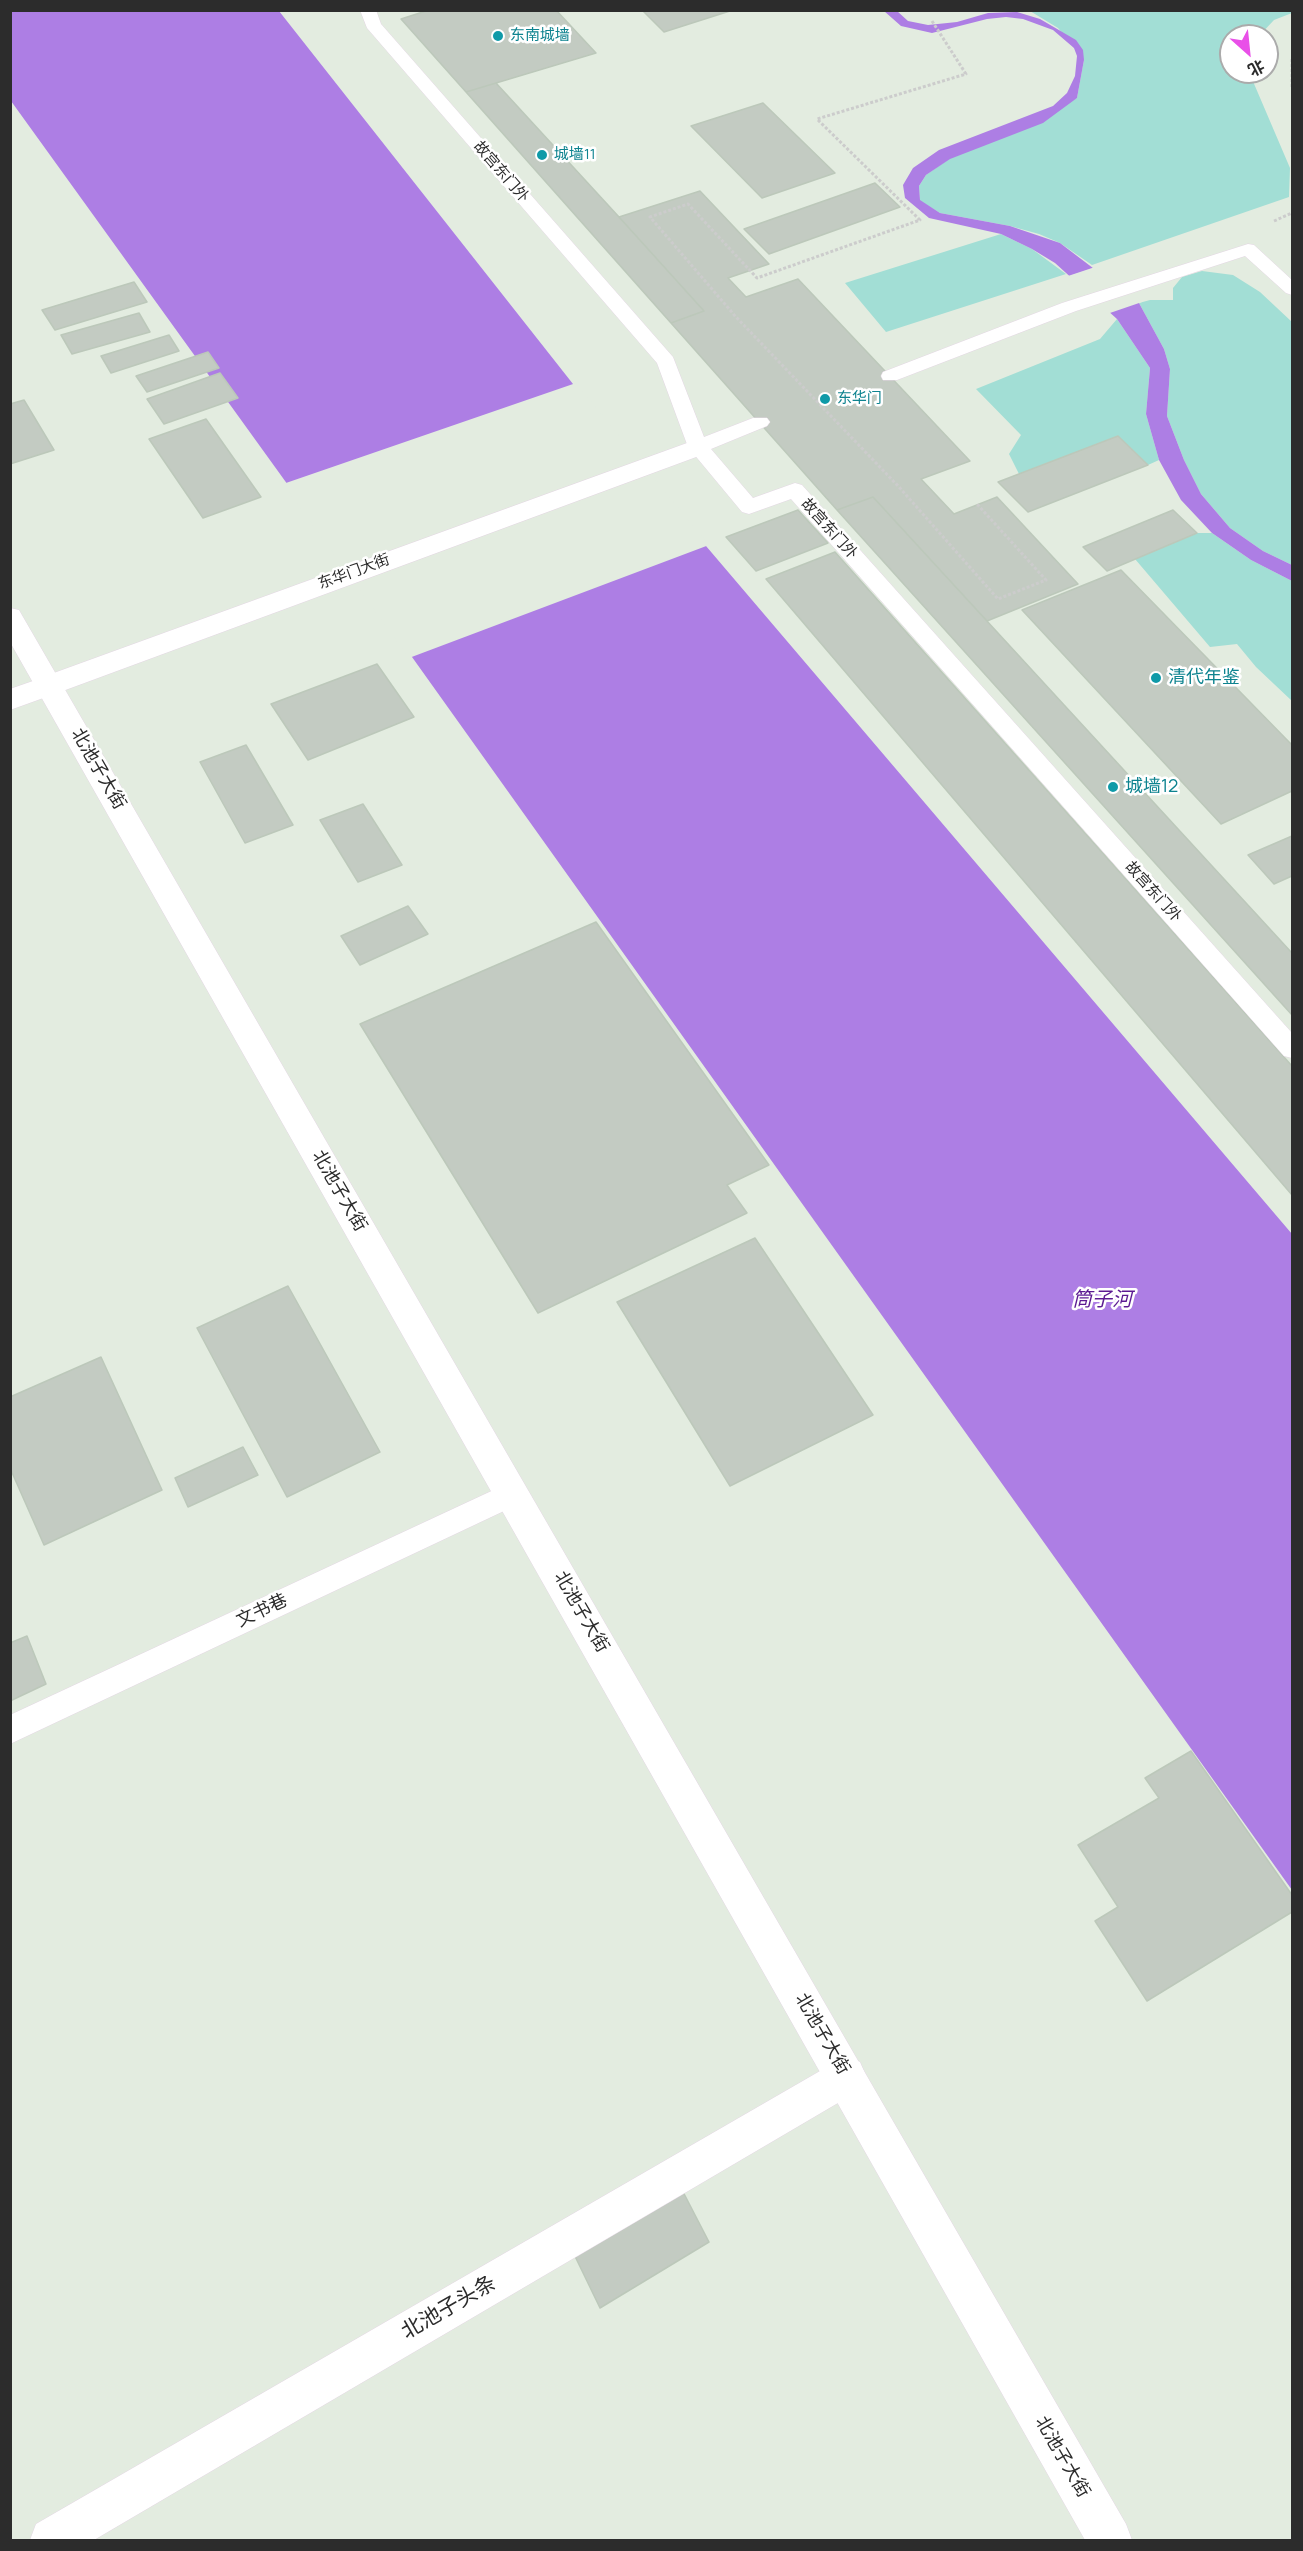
<!DOCTYPE html>
<html>
<head>
<meta charset="utf-8">
<style>
  body { margin:0 }
  #map { position:relative; width:1303px; height:2551px; overflow:hidden; background:#e3ece0; font-family:Manrope,"Noto Sans SC",sans-serif }
  canvas { display:block }
  .frame { position:absolute; inset:0; border:12px solid #2c2c2c; pointer-events:none }
  .north { position:absolute; left:1219px; top:24px; width:60px; height:60px; box-sizing:border-box; background:#fff; border:2px solid #ababab; border-radius:50%; rotate:153deg; font-size:16px; font-weight:700; line-height:24px; text-align:center; color:#2c2c2c }
  .north::after { content:''; display:block; margin:auto; width:21px; height:27px; background:#e950e8; clip-path:polygon(50% 0,100% 100%,50% 72%,0 100%) }
</style>
</head>
<body>
<div id="map">
<canvas width="1303" height="2551"></canvas>
<div class="frame"></div>
<div class="north">北</div>
</div>
<script>
const g = document.querySelector('canvas').getContext('2d');
g.lineJoin = 'round';
function paint(path, color) {
  g.fillStyle = color;
  g.fill(path, 'evenodd');
}
function poly(rows) {
  const path = new Path2D();
  for (const r of rows) {
    path.moveTo(r[0], r[1]);
    for (let i = 2; i < r.length; i += 2) path.lineTo(r[i], r[i + 1]);
  }
  return path;
}
function trace(path, color, width, dash) {
  g.strokeStyle = color;
  g.lineWidth = width;
  g.lineCap = dash ? 'butt' : 'round';
  g.setLineDash(dash || []);
  g.stroke(path);
}
function label(font, color, halo, rows, align = 'center') {
  g.font = font + ' Manrope,"Noto Sans SC",sans-serif';
  g.lineWidth = 5;
  g.setLineDash([]);
  g.textBaseline = 'middle';
  g.strokeStyle = halo;
  g.fillStyle = color;
  for (const [text, x, y, turn = 0] of rows) {
    g.save();
    g.translate(x, y);
    g.rotate((+turn || 0) * Math.PI / 180);
    g.textAlign = isNaN(turn) ? turn : align;
    if (halo) g.strokeText(text, 0, 0);
    g.fillText(text, 0, 0);
    g.restore();
  }
}
const green = poly([
  [1030,11,1292,11,1292,13,1274,20,1259,36,1231,36,1231,72,1249,72,1290,168,1289,197,1092,265,1060,243,1039,234,1010,226,940,213,920,201,919,186,926,175,950,158,1077,98,1084,60,1058,28],
  [1001,234,1032,249,1066,274,886,332,845,283],
  [1202,271,1233,275,1260,292,1292,322,1292,565,1263,551,1230,528,1201,494,1184,460,1167,416,1170,369,1164,349,1139,303,1150,300,1173,300,1173,288,1182,277],
  [1117,319,1150,368,1146,414,1159,460,1148,465,1118,436,1019,474,1009,454,1021,435,976,389,1100,339],
  [1197,533,1212,533,1251,560,1292,581,1292,701,1256,667,1237,644,1210,647,1135,559]
]);
const water = poly([
  [10,11,279,11,573,384,706,546,1292,1234,1292,1890,412,657,11,101],
  [884,11,897,11,908,21,928,25,957,22,988,13,1017,12,1040,19,1076,40,1083,50,1084,60,1077,98,1043,123,950,159,926,175,919,186,920,200,940,213,1010,226,1060,243,1139,303,1164,349,1170,369,1167,416,1184,460,1201,494,1230,528,1263,551,1292,565,1292,581,1251,560,1212,533,1181,500,1159,460,1146,414,1150,368,1117,319,1055,263,1032,249,1001,234,929,218,905,198,903,185,913,168,939,150,1053,106,1067,93,1075,76,1077,56,1074,48,1053,30,1023,19,1006,17,987,19,932,33,901,26]
]);
const pier = poly([
  [1098,266,1141,300,1142,302,1107,314,1065,277],
  [576,383,709,545,409,658,283,484]
]);
const building = poly([
  [429,10,556,10,596,53,466,92,401,19,429,10],
  [642,10,733,10,664,32,642,10],
  [496,83,619,217,704,311,671,323,466,92,496,83],
  [763,103,835,173,762,198,691,126,763,103],
  [875,183,900,207,769,254,744,229,875,183],
  [700,191,769,264,728,278,746,297,798,279,970,461,921,479,954,514,997,497,1078,584,987,621,873,497,837,510,671,323,704,311,619,217,700,191],
  [134,282,147,302,55,330,42,310,134,282],
  [139,313,150,332,72,354,61,335,139,313],
  [169,335,179,351,111,373,101,356,169,335],
  [208,352,219,368,147,392,136,376,208,352],
  [220,373,238,398,164,424,147,399,220,373],
  [24,400,54,450,10,464,10,404,24,400],
  [206,419,261,497,203,518,149,439,206,419],
  [1118,436,1148,465,1028,512,998,482,1118,436],
  [873,497,1292,953,1292,1015,837,510,873,497],
  [798,510,828,543,756,571,726,537,798,510],
  [1173,510,1197,533,1107,571,1083,547,1173,510],
  [835,552,1292,1066,1292,1195,766,579,835,552],
  [1121,570,1292,745,1292,791,1221,824,1022,610,1121,570],
  [377,664,414,717,308,760,271,704,377,664],
  [246,745,293,825,245,843,200,762,246,745],
  [363,804,402,865,358,882,320,820,363,804],
  [1292,836,1292,876,1274,884,1248,855,1292,836],
  [408,906,428,934,360,965,341,936,408,906],
  [596,922,769,1165,727,1185,747,1213,538,1313,360,1024,596,922],
  [755,1238,873,1415,730,1486,617,1302,755,1238],
  [288,1286,380,1452,287,1497,197,1328,288,1286],
  [101,1357,162,1490,44,1545,10,1468,10,1397,101,1357],
  [243,1447,258,1475,188,1507,175,1478,243,1447],
  [27,1636,46,1684,10,1701,10,1643,27,1636],
  [1191,1751,1292,1895,1292,1912,1147,2001,1095,1921,1118,1907,1078,1845,1159,1798,1145,1778,1191,1751],
  [679,2184,709,2242,600,2308,571,2248,679,2184]
]);
const path = poly([
  [932,21,966,74,817,119,920,220,757,278,688,204,650,217,736,317,899,487,998,599,1046,580,977,504],
  [1292,59,1292,88],
  [1274,221,1292,213]
]);
const service = poly([
  [360,10,376,10,381,24,673,357,704,437,753,418,767,418,770,422,767,426,711,449,753,498,795,483,802,485,1292,1033,1292,1058,1284,1056,791,499,749,514,742,512,688,447,657,363,367,28,360,10],
  [1248,244,1254,245,1292,280,1292,295,1286,293,1245,256,1076,311,897,380,883,380,881,376,883,372,1062,303,1248,244],
  [513,1481,523,1484,527,1493,523,1502,10,1744,10,1715,513,1481]
]);
const minor = poly([
  [698,439,707,441,711,447,707,453,60,692,50,695,40,692,36,685,40,678,698,439],
  [846,2056,860,2062,866,2076,860,2090,94,2540,30,2540,36,2524,846,2056]
]);
const tertiary = poly([
  [10,608,19,610,23,617,1126,2524,1132,2540,1085,2540,10,642,10,608]
]);
const secondary = poly([
  [50,675,60,678,64,685,60,692,10,710,10,689,50,675]
]);
const markers = [
  [498,36,6,"#0f9aa8"],
  [542,155,6,"#0f9aa8"],
  [825,399,6,"#0f9aa8"],
  [1156,678,6,"#0f9aa8"],
  [1113,787,6,"#0f9aa8"]
];
const farCulturenames = [
  ["东南城墙",510,36],
  ["城墙11",554,155],
  ["东华门",837,399]
];
const farStreetnames = [
  ["故宫东门外",501,172,49],
  ["故宫东门外",829,529,48],
  ["东华门大街",354,572,-20],
  ["故宫东门外",1153,892,48]
];
const cultureNames = [
  ["清代年鉴",1168,678],
  ["城墙12",1125,787]
];
const streetNames = [
  ["北池子大街",98,769,60],
  ["北池子大街",339,1191,60],
  ["文书巷",262,1611,-25],
  ["北池子大街",581,1612,60],
  ["北池子大街",822,2034,60],
  ["北池子大街",1062,2457,60]
];
const waterNames = [
  ["筒子河",1102,1300]
];
const nearStreetnames = [
  ["北池子头条",449,2308,-30]
];
paint(green, '#a2ded5');
paint(water, '#ad7ee4');
paint(pier, '#e3ece0');
paint(building, '#c3cbc2');
trace(building, '#bcc8ba', 1.5);
trace(service, '#e3d6e3', 1);
trace(minor, '#e3d6e3', 1);
trace(tertiary, '#e3d6e3', 1);
trace(secondary, '#e3d6e3', 1);
trace(path, '#ccc', 3, [3, 2]);
paint(service, '#fff');
paint(minor, '#fff');
paint(tertiary, '#fff');
paint(secondary, '#fff');
for (const [x, y, r, color] of markers) {
  const dot = new Path2D();
  dot.arc(x, y, r, 0, 2 * Math.PI);
  g.fillStyle = color;
  g.fill(dot);
  trace(dot, '#fff', 2);
}
label('15px', '#0d838f', '#fff', farCulturenames, 'left');
label('15px', '#2c2c2c', '#fff', farStreetnames);
label('18px', '#0d838f', '#fff', cultureNames, 'left');
label('18px', '#2c2c2c', '#fff', streetNames);
label('italic 20px', '#5c1b92', '#fff', waterNames);
label('21px', '#2c2c2c', '#fff', nearStreetnames);
</script>
</body>
</html>
